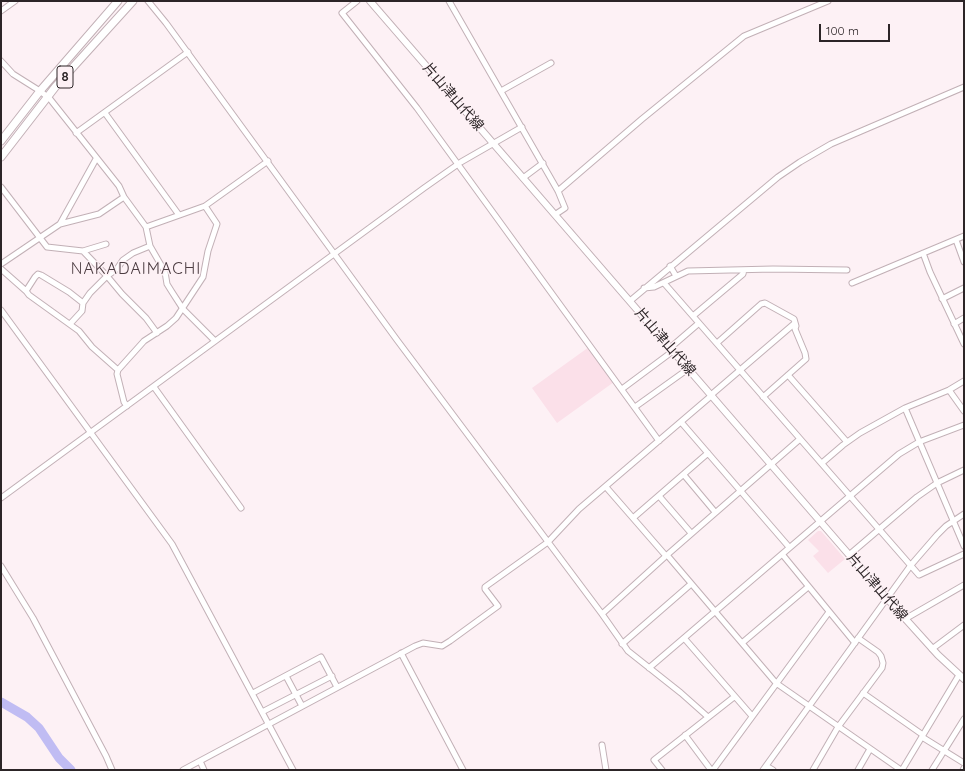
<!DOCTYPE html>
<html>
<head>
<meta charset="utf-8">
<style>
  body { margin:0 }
  #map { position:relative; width:965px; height:771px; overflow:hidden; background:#fdf1f5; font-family:Quicksand,sans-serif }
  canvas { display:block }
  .frame { position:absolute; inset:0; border:2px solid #2c2527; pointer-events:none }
  .scale { position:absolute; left:819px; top:24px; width:71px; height:18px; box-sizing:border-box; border:2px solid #2c2527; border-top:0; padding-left:5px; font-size:12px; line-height:14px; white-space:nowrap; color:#2c2527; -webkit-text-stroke:3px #fdf1f5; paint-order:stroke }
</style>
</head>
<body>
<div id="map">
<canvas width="965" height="771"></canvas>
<div class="frame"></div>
<div class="scale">100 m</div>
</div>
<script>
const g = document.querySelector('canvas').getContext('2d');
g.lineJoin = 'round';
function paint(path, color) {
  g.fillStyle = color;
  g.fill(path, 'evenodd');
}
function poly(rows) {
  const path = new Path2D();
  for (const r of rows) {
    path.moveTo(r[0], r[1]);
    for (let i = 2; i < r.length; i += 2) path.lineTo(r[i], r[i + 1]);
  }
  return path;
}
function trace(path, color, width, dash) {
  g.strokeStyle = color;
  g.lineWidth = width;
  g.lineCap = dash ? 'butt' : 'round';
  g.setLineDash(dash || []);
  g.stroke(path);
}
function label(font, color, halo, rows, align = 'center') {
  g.font = font + ' Quicksand,"Noto Sans JP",sans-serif';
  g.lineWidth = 3;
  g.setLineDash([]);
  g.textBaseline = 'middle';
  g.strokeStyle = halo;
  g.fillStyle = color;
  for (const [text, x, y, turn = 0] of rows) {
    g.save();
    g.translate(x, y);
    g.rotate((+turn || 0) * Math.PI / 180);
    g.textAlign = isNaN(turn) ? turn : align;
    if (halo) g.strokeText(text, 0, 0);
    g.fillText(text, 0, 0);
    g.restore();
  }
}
const built = poly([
  [589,347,614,382,557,423,532,388],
  [818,531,821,531,845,559,828,573,813,556,819,551,808,540]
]);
const river = poly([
  [1,702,27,717,39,728,59,758,71,770]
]);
const minor = poly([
  [148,1,166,23,397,340,602,614,628,651,681,693,708,717],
  [357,1,342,13,417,108,659,441],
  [449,1,558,191,565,208,556,214],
  [1,11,15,1],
  [1,61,13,74,40,91,50,99,119,186,124,197,146,227,150,246,165,272,167,284,172,292,183,309,215,341],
  [501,91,551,63],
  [105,113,179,215],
  [76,133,188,52],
  [523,178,543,163],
  [1,187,47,247,83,251,107,276,122,294,146,318,157,333],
  [558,191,642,119,744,36,828,1],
  [60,224,99,214,124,197],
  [146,227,205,206,268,161],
  [956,240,964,262],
  [83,251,106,244],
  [923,253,930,272,964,344],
  [1,264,60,224,96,159],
  [670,266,676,276],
  [1,269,26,291,29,295,79,331,92,347,118,370],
  [664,283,919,575,964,554],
  [852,283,964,236],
  [644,288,654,287,688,271,773,269,847,270],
  [26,291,35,277,38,274,41,275,69,292,83,303],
  [942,299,964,288],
  [630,301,778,177,800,162,831,144,964,87],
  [1,310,172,544,293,770],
  [693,316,743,274,744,270],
  [70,324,82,311,83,303,90,293,107,276,117,269,123,260,133,253,150,246],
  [954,324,964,318],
  [717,343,761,304,765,303,794,319,796,326,795,329,805,353,806,359,763,397],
  [670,348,699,323],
  [788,375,847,442],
  [154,387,241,508],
  [622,389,673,351],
  [949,390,964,411],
  [711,395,795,323],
  [127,406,124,402,117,374,118,370,144,341,167,326,176,318,203,277,208,251,217,224,205,206],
  [635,407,688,369],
  [905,408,964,546],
  [681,422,789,547],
  [822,463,843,445,860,433,905,408,949,390,964,381],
  [684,475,715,512],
  [606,487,666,556],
  [659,496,691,533],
  [1,498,424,188,461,162,522,127],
  [633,518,708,453],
  [782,554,855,643],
  [667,555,776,683,901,770],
  [849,555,917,497,937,483,964,470],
  [1,566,33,618,106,756,112,770],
  [602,614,667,555,800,439],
  [905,619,964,585],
  [684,638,752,716],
  [742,643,808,587],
  [622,644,691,584],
  [932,649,964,625],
  [401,653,463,770],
  [649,668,899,454,919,442,964,425],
  [286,676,302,706],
  [253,693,321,657,337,687],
  [863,693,923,735],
  [262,712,332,676],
  [685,735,711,770],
  [922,737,964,763],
  [602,745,606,770],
  [200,761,204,770],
  [766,766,773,770],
  [183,770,415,646,423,643,442,646,450,641,498,606,485,589,485,587,548,542,579,509,711,396],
  [662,770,654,760,734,697],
  [713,770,829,612],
  [763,770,911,565,937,535,946,526,964,514],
  [813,770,838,727,882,668,883,663,881,656,878,652,858,638],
  [858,770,870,749],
  [902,770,959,675],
  [932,770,964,719],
  [963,770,964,768]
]);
const major = poly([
  [370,1,883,594,938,655,964,679]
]);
const highway = poly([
  [1,141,40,91,118,1],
  [1,157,56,86,133,1]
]);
const shields = [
  [65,77,16]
];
const shieldNames = [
  ["8",65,77]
];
const streetNames = [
  ["片山津山代線",453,97,49],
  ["片山津山代線",665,342,49],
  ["片山津山代線",877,587,49]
];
const quarterNames = [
  ["NAKADAIMACHI",136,269]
];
paint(built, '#fbe0e9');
trace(river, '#c0bcf3', 9);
trace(minor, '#c2b0b6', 7);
trace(major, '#c2b0b6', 8);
trace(highway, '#c2b0b6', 9);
trace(minor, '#fff', 5);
trace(major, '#fff', 6);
trace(highway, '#fff', 7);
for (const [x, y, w] of shields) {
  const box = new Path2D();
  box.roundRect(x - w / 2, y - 11, w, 22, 3);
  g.fillStyle = '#fdf1f5';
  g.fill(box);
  trace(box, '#2c2527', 1);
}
label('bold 13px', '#2c2527', null, shieldNames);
label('14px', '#2c2527', '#fdf1f5', streetNames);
g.letterSpacing = '1px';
label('16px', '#4c3d42', '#fdf1f5', quarterNames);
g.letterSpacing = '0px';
</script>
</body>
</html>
